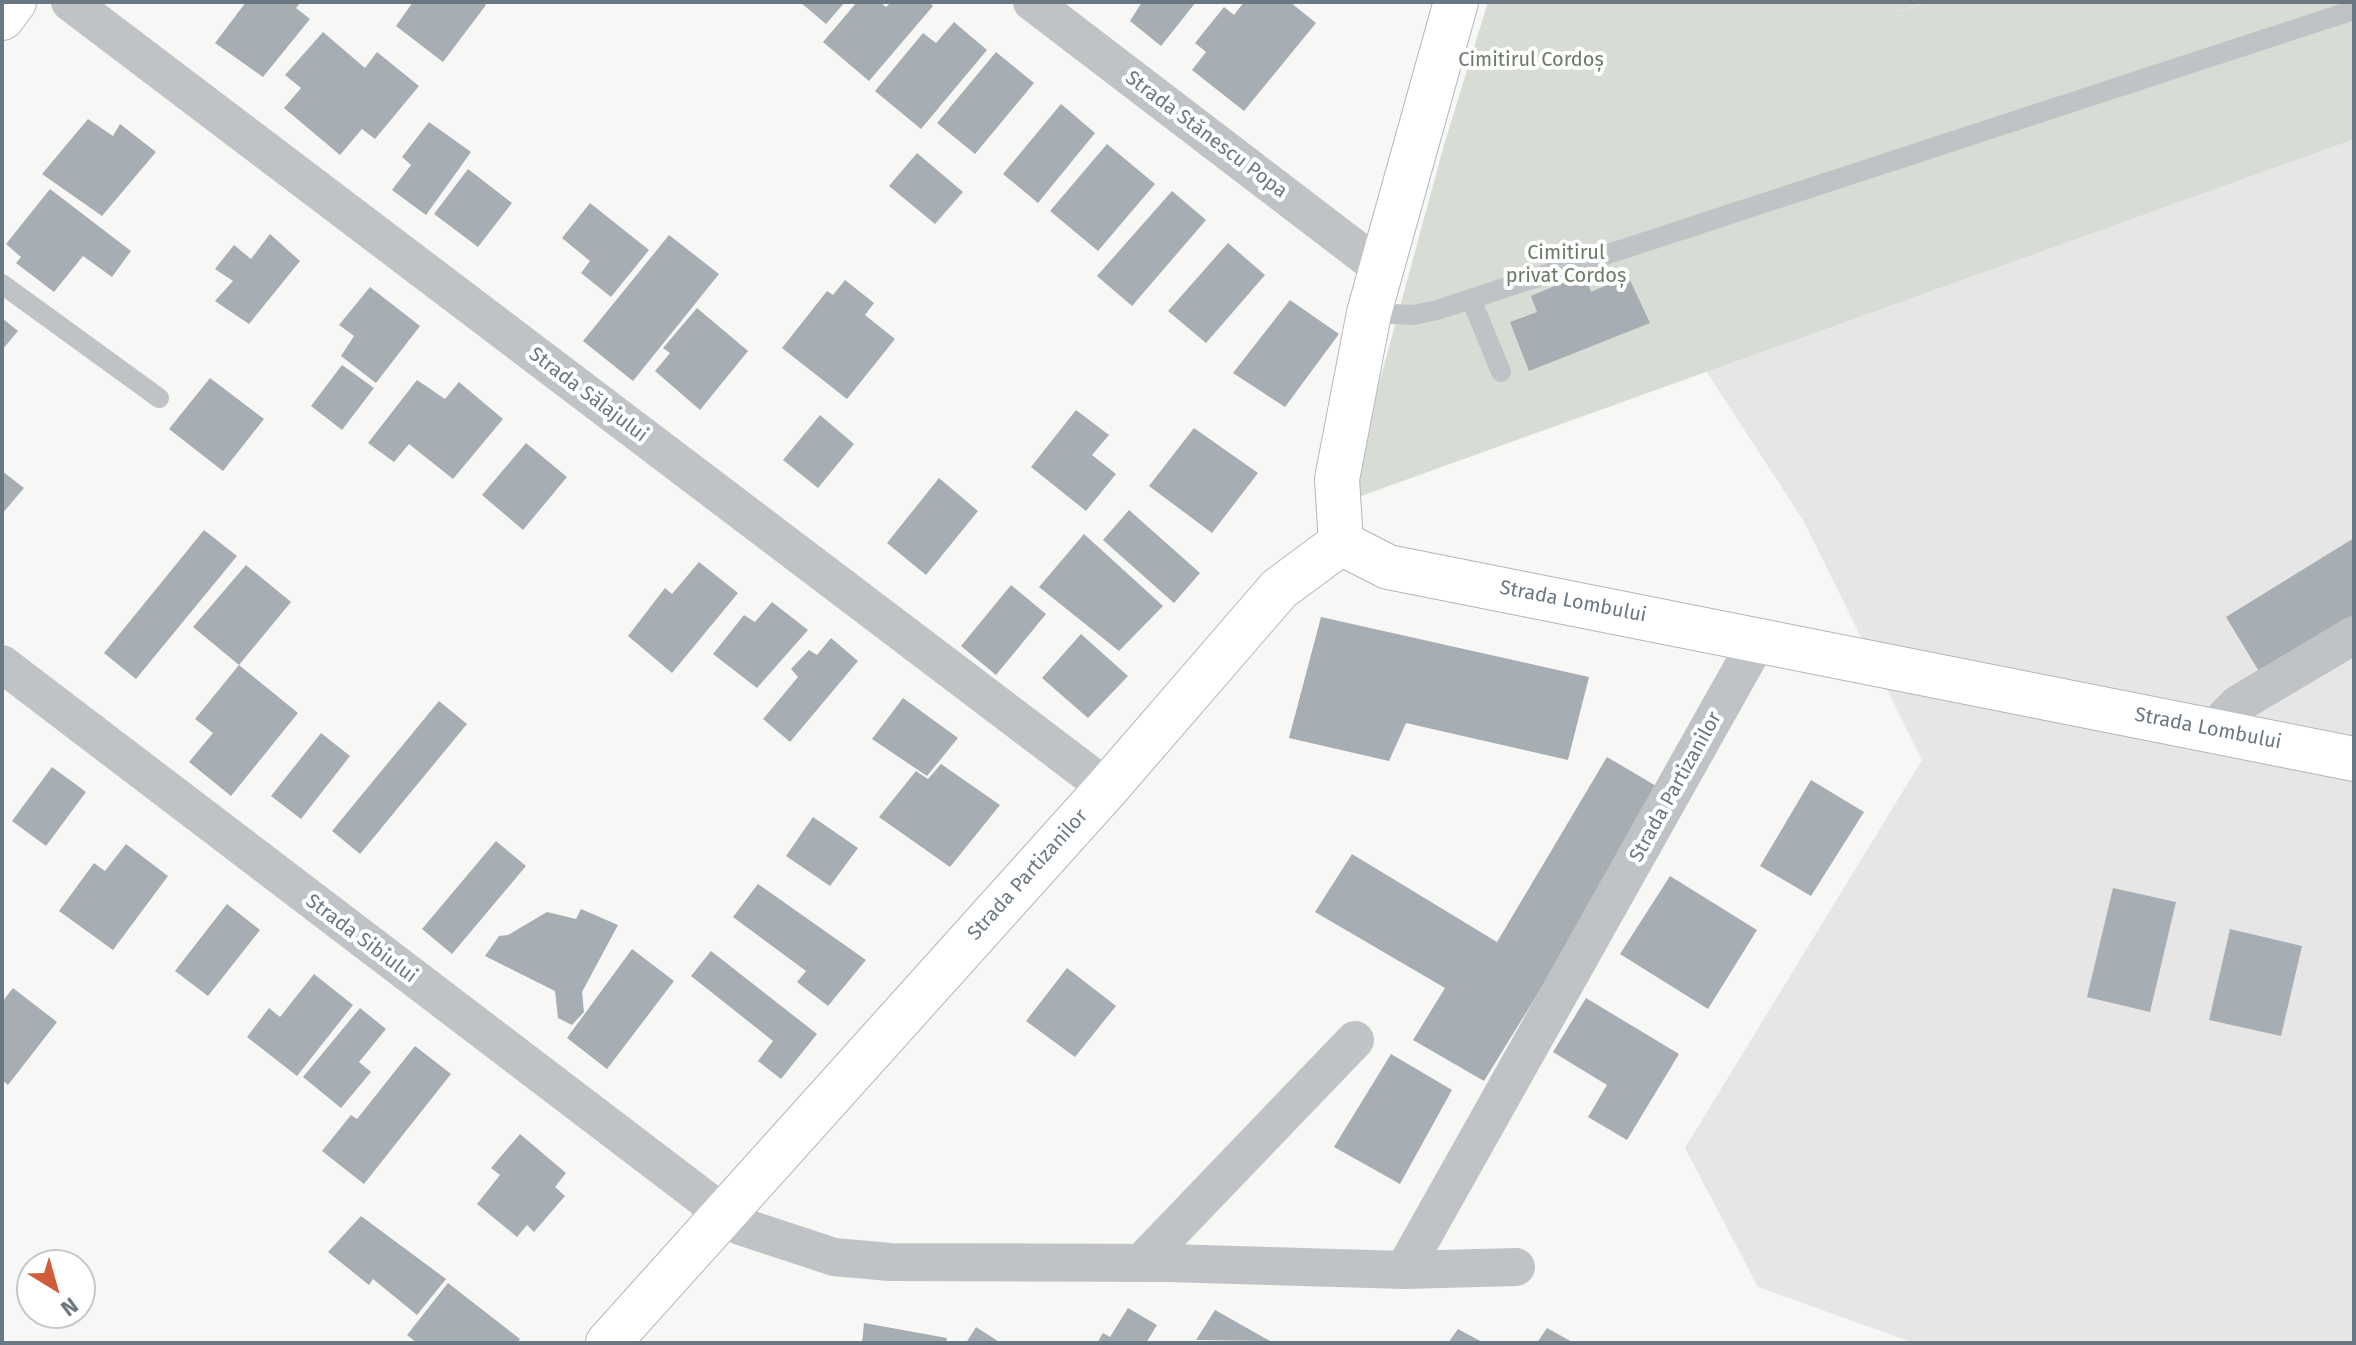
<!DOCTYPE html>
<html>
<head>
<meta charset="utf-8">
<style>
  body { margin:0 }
  #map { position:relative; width:2356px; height:1345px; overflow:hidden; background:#f7f7f5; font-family:"Fira Sans",sans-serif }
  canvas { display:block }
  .frame { position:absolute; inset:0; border:4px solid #6a7883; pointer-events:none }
  .north { position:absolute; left:16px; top:1249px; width:80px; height:80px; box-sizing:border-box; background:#fff; border:2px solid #c3c9cd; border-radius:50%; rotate:143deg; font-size:22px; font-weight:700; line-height:32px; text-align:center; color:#6a7883 }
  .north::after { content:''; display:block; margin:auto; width:28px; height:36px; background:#d05c3c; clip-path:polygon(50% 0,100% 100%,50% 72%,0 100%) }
</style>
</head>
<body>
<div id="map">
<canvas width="2356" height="1345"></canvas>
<div class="frame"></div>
<div class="north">N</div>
</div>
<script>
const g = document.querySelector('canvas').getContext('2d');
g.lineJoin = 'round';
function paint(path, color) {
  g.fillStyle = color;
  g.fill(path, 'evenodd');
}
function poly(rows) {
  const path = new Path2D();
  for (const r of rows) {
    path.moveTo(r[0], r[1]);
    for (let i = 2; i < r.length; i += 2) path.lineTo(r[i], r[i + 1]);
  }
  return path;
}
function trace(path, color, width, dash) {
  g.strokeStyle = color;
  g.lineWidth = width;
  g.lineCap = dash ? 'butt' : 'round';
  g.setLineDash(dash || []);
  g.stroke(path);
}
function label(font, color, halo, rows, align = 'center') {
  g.font = font + ' "Fira Sans",sans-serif';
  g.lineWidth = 8;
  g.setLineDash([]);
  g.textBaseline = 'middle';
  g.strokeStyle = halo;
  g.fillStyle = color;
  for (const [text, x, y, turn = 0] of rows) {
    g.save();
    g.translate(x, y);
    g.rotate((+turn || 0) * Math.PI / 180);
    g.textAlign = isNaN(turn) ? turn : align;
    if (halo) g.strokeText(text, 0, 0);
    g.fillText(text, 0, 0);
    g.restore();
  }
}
const built = poly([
  [1696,2,2354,2,2354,1343,1914,1343,1758,1287,1685,1148,1922,760,1803,520,1587,188]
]);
const green = poly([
  [1488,2,1926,2,1870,20,1931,2,2354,2,2354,139,1347,501,1444,145]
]);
const building = poly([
  [246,2,301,2,296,8,310,19,263,77,215,43],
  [413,2,483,2,486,5,443,62,396,26],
  [800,2,845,2,826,24],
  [857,2,880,2,886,7,891,2,929,2,933,6,869,81,823,42],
  [1142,2,1196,2,1161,46,1130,21],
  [1244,2,1290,2,1316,23,1244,111,1192,70,1206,52,1195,43,1224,7,1234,15],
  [954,22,987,50,921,129,875,91,923,33,936,43],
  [323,32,365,68,377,52,419,86,375,139,362,129,340,155,284,108,301,88,285,75],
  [996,52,1034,83,975,154,937,123],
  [1061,104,1095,133,1038,203,1003,174],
  [88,119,113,136,120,124,156,152,102,216,42,174],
  [429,122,471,152,426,215,392,190,411,165,402,157],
  [1107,144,1155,184,1098,251,1050,211],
  [917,153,963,192,935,224,889,186],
  [468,169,512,203,478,247,434,214],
  [50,189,131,251,112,277,83,256,54,292,16,263,21,257,6,244],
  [1172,191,1206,220,1132,306,1097,276],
  [590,203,649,250,611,297,581,273,590,261,562,238],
  [270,234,300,261,249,324,215,301,233,281,215,269,234,245,251,259],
  [669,235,719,274,633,381,583,341],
  [1228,243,1265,275,1206,343,1168,311],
  [1585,273,1591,292,1628,276,1650,323,1529,371,1510,322,1537,312,1531,296],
  [845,280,874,303,865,315,895,339,847,399,782,348,827,291,833,295],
  [370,287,420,326,376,383,341,356,354,336,339,325],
  [1290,300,1339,334,1285,407,1233,373],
  [697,308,748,351,700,410,655,371,670,353,663,348],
  [2,318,18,331,2,350],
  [342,365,374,388,342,430,311,406],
  [210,378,264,419,223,471,169,429],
  [417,380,445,399,459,382,503,419,453,479,409,444,394,462,368,443],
  [1076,410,1109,435,1092,455,1116,474,1086,511,1031,467],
  [820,415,854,444,818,488,783,460],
  [1194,428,1258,473,1212,533,1149,486],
  [526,443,567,477,523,530,482,495],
  [2,471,24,488,2,514],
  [939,478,978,511,926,575,887,543],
  [1129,510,1200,573,1174,603,1103,540],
  [204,530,237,556,136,679,104,653],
  [1084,534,1163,606,1119,651,1039,587],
  [2354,538,2354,615,2260,673,2226,617],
  [699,562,738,593,672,673,628,636,665,588,672,594],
  [246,565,291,602,239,665,193,627],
  [1011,585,1046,614,996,675,961,646],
  [772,602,808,630,757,688,713,654,744,615,755,622],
  [1321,617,1589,677,1568,760,1406,723,1389,761,1289,738],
  [1081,634,1128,676,1088,718,1042,678],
  [831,638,858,661,790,742,763,719,798,677,791,669,809,650,817,655],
  [239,665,298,713,231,796,189,762,213,733,195,719],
  [903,698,958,738,927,776,872,739],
  [439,701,467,724,360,854,332,831],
  [321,733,350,756,301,819,271,796],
  [1607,757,1663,790,1484,1081,1413,1040,1445,988,1315,912,1352,854,1497,942],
  [941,764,1000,805,950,867,879,817,916,771,928,779],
  [52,767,86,792,46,846,12,821],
  [1811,780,1864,812,1811,896,1760,866],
  [813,817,858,848,830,886,786,856],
  [496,841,526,866,452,954,422,929],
  [126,844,168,876,113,950,59,911,94,863,105,871],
  [1670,876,1757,930,1708,1009,1620,954],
  [758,884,866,960,828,1006,797,982,806,971,733,917],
  [2113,888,2176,902,2150,1012,2087,997],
  [227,904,260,930,208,996,175,971],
  [581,909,618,925,582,992,584,1012,572,1025,558,1018,555,991,485,956,499,936,508,935,547,912,576,919],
  [2230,929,2302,946,2281,1036,2209,1020],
  [632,949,674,981,607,1069,567,1038],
  [711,951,817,1034,781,1079,758,1061,773,1041,691,976],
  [1067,968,1116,1006,1075,1057,1026,1021],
  [314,974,353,1005,297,1076,247,1037,269,1008,280,1017],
  [13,988,57,1022,8,1085,2,1080,2,1002],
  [1586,998,1679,1054,1627,1140,1588,1117,1607,1085,1553,1052],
  [360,1008,386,1029,359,1062,371,1072,341,1108,303,1077],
  [415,1046,451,1074,364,1184,322,1151,351,1115,357,1119],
  [1391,1054,1452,1090,1400,1184,1334,1147],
  [520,1134,566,1173,555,1187,565,1196,534,1232,527,1225,517,1237,477,1204,500,1175,491,1168],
  [361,1216,446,1279,417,1315,373,1279,369,1285,328,1252],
  [448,1283,520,1339,517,1343,417,1343,407,1335],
  [1128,1308,1157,1325,1146,1343,1097,1343,1103,1333,1110,1337],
  [1215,1310,1270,1341,1196,1340],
  [864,1323,947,1338,946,1343,862,1343],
  [976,1327,1001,1343,966,1343],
  [1547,1328,1574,1343,1537,1343],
  [1458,1329,1484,1343,1448,1343]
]);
const lane = poly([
  [2,284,159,398],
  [1471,299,1501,372],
  [1369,313,1413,315,1437,310,2354,10]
]);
const street = poly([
  [70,2,1107,788],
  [1032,2,1379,267],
  [2,664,740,1226,834,1257,890,1262,1168,1263,1404,1270,1516,1267],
  [2213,730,2238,704,2354,635],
  [1141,1263,1355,1040],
  [1404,1270,1759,638]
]);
const secondary = poly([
  [1341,543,1388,567,2354,759],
  [1341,543,1337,479,1369,313,1456,2],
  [608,1343,1107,788,1279,589,1341,543]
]);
const primary = poly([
  [2,18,14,2]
]);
const parkNames = [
  ["Cimitirul Cordoș",1531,60],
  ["Cimitirul",1566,253],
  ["privat Cordoș",1566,276]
];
const streetNames = [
  ["Strada Stănescu Popa",1206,135,37],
  ["Strada Sălajului",588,395,37],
  ["Strada Lombului",1573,602,11],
  ["Strada Lombului",2208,729,11],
  ["Strada Partizanilor",1676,787,-61],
  ["Strada Partizanilor",1028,875,-48],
  ["Strada Sibiului",361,939,37]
];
paint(built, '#e5e6e5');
paint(green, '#d7dcd4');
paint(building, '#a7aeb3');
trace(secondary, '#b2b7bb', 46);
trace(primary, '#b3b7ba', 46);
trace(lane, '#bfc3c6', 20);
trace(street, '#bfc3c6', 38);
trace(secondary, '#fff', 44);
trace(primary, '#fff', 44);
label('20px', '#6c7a68', '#fff', parkNames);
label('20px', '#6a7883', '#fff', streetNames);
</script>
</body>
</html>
